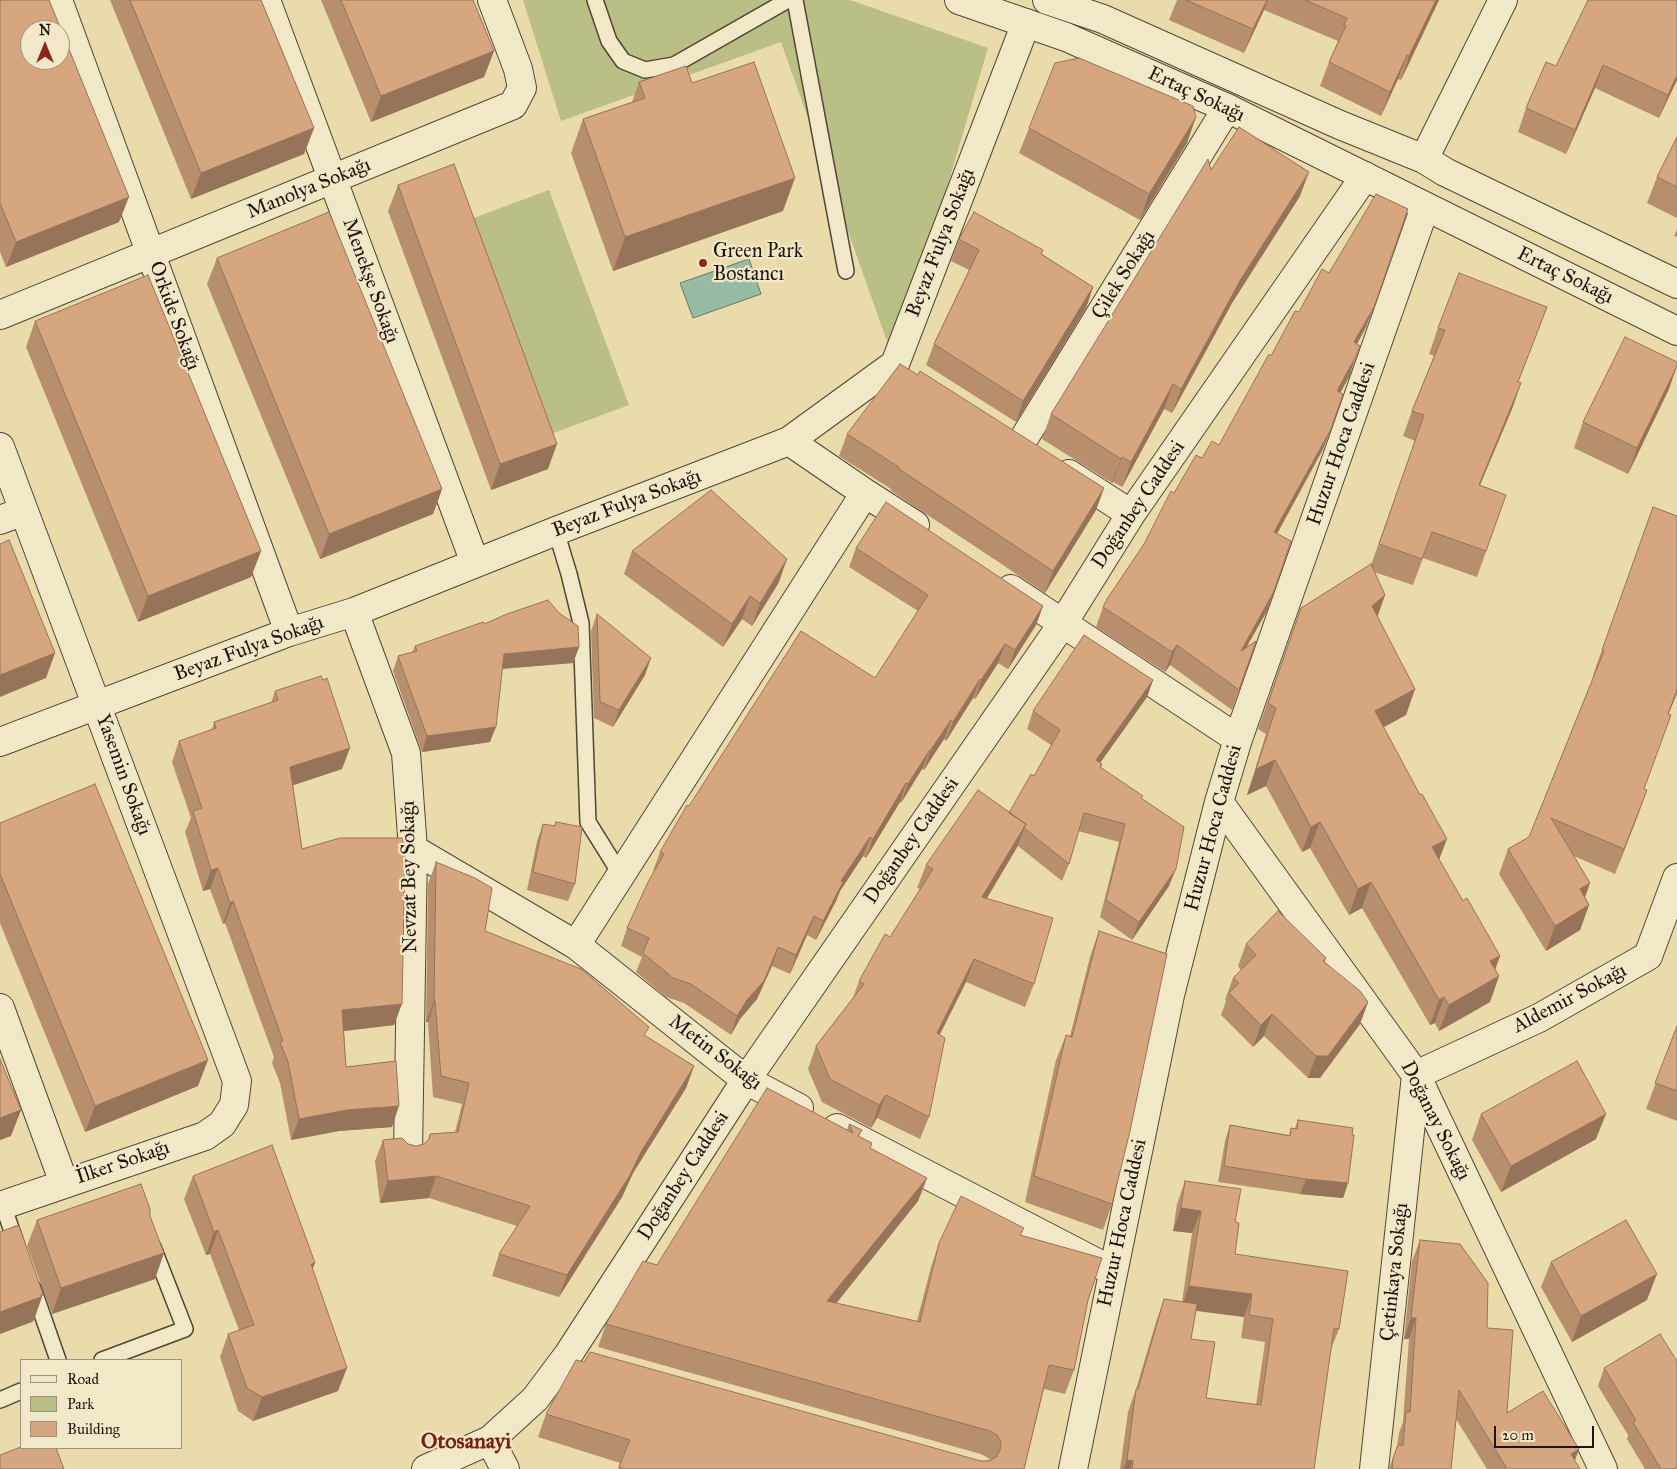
<!DOCTYPE html>
<html>
<head>
<meta charset="utf-8">
<style>
  body { margin:0 }
  #map { position:relative; width:1677px; height:1469px; overflow:hidden; background:#e9dbaa; font-family:"IM FELL Great Primer",serif }
  canvas { display:block }
  .legend { position:absolute; left:20px; top:1359px; width:162px; height:90px; box-sizing:border-box; background:#f1e8c8; border:1px solid #9d937e; margin:0; padding:6px 9px; list-style:none; font-size:15px; color:#1e140e }
  .legend li { display:flex; align-items:center; gap:10px; height:25px }
  .legend b { width:25px; border:1px solid #9d937e }
  .north { position:absolute; left:20px; top:20px; width:50px; height:50px; box-sizing:border-box; background:#f1e8c8; border:1px solid #9d937e; border-radius:50%; rotate:0deg; font-size:14px; font-weight:700; line-height:20px; text-align:center; color:#1e140e }
  .north::after { content:''; display:block; margin:auto; width:18px; height:22px; background:#8f2418; clip-path:polygon(50% 0,100% 100%,50% 72%,0 100%) }
  .scale { position:absolute; left:1494px; top:1426px; width:100px; height:22px; box-sizing:border-box; border:2px solid #1e140e; border-top:0; padding-left:6px; font-size:15px; line-height:18px; white-space:nowrap; color:#1e140e; -webkit-text-stroke:4px #f1e8c8; paint-order:stroke }
</style>
</head>
<body>
<div id="map">
<canvas width="1677" height="1469"></canvas>
<ul class="legend">
<li><b style="height:6px;background:#f1e8c8"></b>Road</li>
<li><b style="height:14px;background:#babf86"></b>Park</li>
<li><b style="height:14px;background:#d6a67f"></b>Building</li>
</ul>
<div class="north">N</div>
<div class="scale">20 m</div>
</div>
<script>
const g = document.querySelector('canvas').getContext('2d');
g.lineJoin = 'round';
function paint(path, color) {
  g.fillStyle = color;
  g.fill(path, 'evenodd');
}
function poly(rows) {
  const path = new Path2D();
  for (const r of rows) {
    path.moveTo(r[0], r[1]);
    for (let i = 2; i < r.length; i += 2) path.lineTo(r[i], r[i + 1]);
  }
  return path;
}
function trace(path, color, width, dash) {
  g.strokeStyle = color;
  g.lineWidth = width;
  g.lineCap = dash ? 'butt' : 'round';
  g.setLineDash(dash || []);
  g.stroke(path);
}
function label(font, color, halo, rows, align = 'center') {
  g.font = font + ' "IM FELL Great Primer",serif';
  g.lineWidth = 4.5;
  g.setLineDash([]);
  g.textBaseline = 'middle';
  g.strokeStyle = halo;
  g.fillStyle = color;
  for (const [text, x, y, turn = 0] of rows) {
    g.save();
    g.translate(x, y);
    g.rotate((+turn || 0) * Math.PI / 180);
    g.textAlign = isNaN(turn) ? turn : align;
    if (halo) g.strokeText(text, 0, 0);
    g.fillText(text, 0, 0);
    g.restore();
  }
}
const green = poly([
  [523,0,850,0,988,48,895,364,781,42,561,121],
  [549,190,629,405,551,434,471,219]
]);
const water = poly([
  [749,259,761,294,693,318,680,283,749,259]
]);
const service = poly([
  [595,0,609,41,623,61,645,70,674,65,788,0],
  [795,0,846,271],
  [556,531,569,574,581,623,588,822,621,875],
  [3,1205,17,1246],
  [33,1288,58,1360],
  [102,1360,185,1329,153,1247],
  [0,1400,21,1391]
]);
const minor = poly([
  [58,0,289,632],
  [266,0,475,563],
  [1424,159,1503,0],
  [0,315,513,105,522,88,518,69,492,0],
  [789,441,865,493],
  [1021,443,1227,108],
  [0,447,237,1081,234,1105,222,1124,205,1136,0,1206],
  [1069,474,1131,514],
  [0,520,24,511],
  [1011,589,1238,739],
  [354,612,406,753,413,849,408,1152],
  [0,742,289,632,354,612,556,531,789,441,895,364,1026,23],
  [1219,802,1416,1075,1603,1469],
  [413,849,576,945,746,1080,799,1108],
  [576,945,865,493,915,525],
  [0,1008,64,1183],
  [837,1128,1103,1266],
  [490,1440,505,1469],
  [426,1469,490,1440,535,1399,568,1355,746,1080,1063,623,1131,514,1365,176],
  [1073,1469,1170,995,1219,802,1238,739,1425,207],
  [1374,1469,1416,1075,1539,1018,1648,956,1677,878]
]);
const tertiary = poly([
  [959,0,1066,37,1227,108,1677,331],
  [1047,0,1103,19,1340,125,1424,159,1445,172,1677,284]
]);
const wall = poly([
  [0,0,119,222,6,267,0,252],
  [110,0,261,0,314,128,304,154,191,199],
  [321,0,473,0,494,51,484,77,371,122],
  [1177,0,1439,0,1401,80,1398,79,1381,116,1320,86,1329,62,1338,41,1264,10,1244,53,1169,20],
  [1588,0,1677,80,1659,118,1595,88,1566,154,1518,132,1526,108,1556,66],
  [639,82,692,83,783,211,613,271,571,153,583,119,632,102],
  [1029,128,1187,143,1140,220,1019,153],
  [1677,137,1677,218,1647,203,1657,177],
  [1211,170,1300,196,1232,303,1172,413,1164,409,1122,487,1113,482,1112,483,1042,439,1051,414],
  [398,185,548,469,491,490,388,211],
  [1677,229,1677,237,1674,236],
  [959,239,1043,250,1042,254,1093,287,1086,308,1016,422,926,365,934,344,969,270,951,261],
  [217,258,442,489,433,514,320,559,207,284],
  [1547,307,1518,382,1521,383,1512,409,1480,485,1506,495,1477,577,1423,558,1413,585,1374,572,1385,595,1377,617,1415,689,1406,715,1383,727,1439,859,1463,901,1500,956,1495,969,1499,976,1490,1002,1439,1031,1435,1023,1430,1025,1362,908,1349,915,1310,848,1302,852,1266,786,1247,795,1266,734,1258,729,1301,608,1371,565,1415,441,1403,436,1412,411,1434,356,1429,354,1438,328],
  [1299,312,1366,327,1357,344,1349,377,1340,393,1323,449,1277,534,1267,611,1246,647,1256,641,1232,710,1170,665,1165,672,1096,627,1103,607,1144,544,1174,493,1202,458,1219,445,1271,356],
  [35,321,261,551,251,577,138,622,26,347],
  [918,375,1104,488,1096,510,1045,593,890,490,891,489,839,456,847,434],
  [1669,389,1628,474,1574,448,1583,422],
  [1653,507,1677,516,1677,693,1668,714,1644,789,1638,815,1615,874,1574,856,1590,883,1585,897,1589,905,1580,930,1546,951,1499,874,1508,849,1529,837,1594,675,1593,675],
  [856,548,1043,606,1036,625,1008,669,998,663,975,699,973,698,946,741,944,739,924,770,922,769,901,803,900,802,866,858,863,856,840,891,836,901,816,940,807,935,790,974,772,966,757,999,740,1019,731,1035,684,1003,666,997,636,972,642,957,621,946,627,928,654,871,653,871,660,852,875,678,918,611,849,567],
  [632,551,779,582,752,626,742,619,723,647,624,574],
  [597,614,645,675,613,727,594,718,591,631],
  [484,624,579,647,573,663,502,669,490,742,422,752,393,671,398,656,412,652,415,646],
  [1153,680,1147,697,1100,763,1102,764,1101,768,1142,799,1169,886,1132,940,1100,917,1119,842,1078,831,1069,864,1062,881,1018,846,987,898,1034,984,1025,1007,966,982,940,1034,929,1117,920,1139,877,1118,871,1128,822,1102,808,1069,816,1046,853,998,859,981,890,937,920,889,917,888,926,865,1009,813,1034,776,1051,745,1027,729,1033,711],
  [275,691,342,769,293,785,302,849,394,1025,344,1031,346,1067,392,1127,339,1131,291,1140,280,1083,272,1063,274,1057,225,923,223,924,210,889,203,891,185,832,191,818,172,762,179,741,212,730,214,722,271,703],
  [556,822,575,884,568,901,527,890,537,841,543,824,554,826],
  [0,823,198,1086,85,1132,0,923],
  [436,862,485,931,645,1036,694,1066,686,1088,633,1173,622,1197,559,1297,492,1276,499,1254,517,1226,429,1198,380,1203,375,1161,383,1140,416,1146,424,1144,429,1139,455,1132,462,1104,433,1097,428,1022,426,1022,428,884],
  [1099,931,1112,1204,1103,1230,1025,1202,1056,1060,1066,1035,1070,1036,1090,957],
  [1246,944,1326,958,1325,962,1368,1002,1360,1024,1320,1078,1308,1078,1264,1036,1253,1047,1221,1015,1226,1001,1225,1000,1233,978,1241,970,1238,966],
  [1677,1026,1677,1121,1646,1109],
  [1481,1114,1596,1139,1501,1192,1472,1140],
  [1298,1120,1348,1183,1343,1198,1300,1194,1218,1182,1225,1141,1230,1125,1289,1135,1291,1128,1295,1128],
  [849,1124,862,1130,859,1136,870,1148,927,1178,918,1201,836,1303,917,1321,931,1267,939,1243,1021,1235,1088,1300,1074,1370,1065,1394,1044,1389,1024,1469,618,1469,620,1463,538,1437,546,1414,981,1461,990,1460,988,1458,981,1454,598,1347,606,1324,657,1265,847,1130],
  [193,1176,312,1270,338,1391,253,1421,238,1411,220,1357,228,1334,239,1330,210,1254,206,1255,184,1199],
  [1185,1181,1235,1222,1235,1254,1339,1329,1330,1352,1314,1469,1120,1469,1128,1412,1136,1389,1156,1322,1164,1299,1182,1302,1192,1233,1173,1231,1177,1204],
  [1196,1310,1244,1317,1241,1338,1265,1342,1256,1405,1206,1398,1191,1339],
  [150,1216,155,1279,52,1314,27,1246,37,1220],
  [1420,1240,1487,1328,1507,1413,1575,1461,1580,1469,1487,1469,1456,1419,1451,1469,1389,1469,1397,1446,1399,1433,1403,1422,1409,1339,1404,1339,1412,1261],
  [1551,1262,1647,1300,1572,1342,1541,1287],
  [1604,1368,1677,1469,1645,1469,1627,1439,1628,1435,1598,1386]
]);
const shadedWall = poly([
  [1267,0,1268,0,1264,10,1244,53,1253,29],
  [1436,0,1439,0,1401,80,1409,56],
  [494,51,484,77,371,122,381,96],
  [1407,55,1398,79,1381,116,1390,92],
  [1603,65,1595,88,1566,154,1575,130],
  [1677,75,1677,80,1659,118,1668,95],
  [1196,117,1187,143,1140,220,1149,194],
  [314,128,304,154,191,199,201,173],
  [1309,172,1300,196,1232,303,1172,413,1181,389,1241,279],
  [795,178,783,211,613,271,625,237],
  [129,197,119,222,6,267,16,242],
  [1093,287,1086,308,1016,422,1023,401],
  [1374,307,1366,327,1347,363,1354,342],
  [1356,356,1349,377,1330,411,1337,391],
  [1677,366,1669,389,1628,474,1637,448],
  [1521,383,1512,409,1469,511,1479,485],
  [1173,384,1164,409,1122,487,1131,462],
  [1331,429,1323,449,1267,552,1274,532],
  [557,444,548,469,491,490,500,464],
  [1122,457,1113,482,1112,483,1121,459],
  [1104,488,1096,510,1045,593,1053,571],
  [442,489,433,514,320,559,329,534],
  [261,551,251,577,138,622,148,596],
  [787,559,779,582,752,626,760,603],
  [1274,591,1267,611,1233,671,1241,651],
  [1385,595,1376,621,1372,606],
  [750,596,742,619,723,647,732,624],
  [1043,606,1036,625,1008,669,1015,650],
  [1005,644,998,663,975,699,981,680],
  [1177,645,1170,665,1165,672,1172,652],
  [579,647,573,663,498,669,504,654],
  [55,653,46,678,0,697,0,675],
  [651,658,645,675,613,727,619,710],
  [980,679,973,698,946,741,953,722],
  [1153,680,1147,697,1090,777,1096,760],
  [1415,689,1406,715,1366,737,1375,711],
  [1677,690,1677,693,1659,738],
  [951,720,944,739,924,770,930,751],
  [496,727,490,742,422,752,427,736],
  [350,748,342,769,282,789,290,767],
  [929,751,922,769,901,803,908,784],
  [1275,760,1266,786,1247,795,1256,769],
  [906,783,900,802,866,858,873,839],
  [1647,790,1638,815,1615,874,1624,849],
  [1320,822,1310,848,1302,852,1311,827],
  [1026,824,1017,847,974,920,982,897],
  [870,837,863,856,840,891,836,901,816,940,823,921,841,881],
  [1447,839,1437,865,1432,847],
  [218,868,210,889,203,891,211,870],
  [1176,869,1169,886,1132,940,1139,922],
  [1371,882,1362,908,1349,915,1358,889],
  [1590,883,1581,908,1580,889],
  [233,901,225,923,223,924,230,903],
  [1589,905,1580,930,1546,951,1555,926],
  [814,916,807,935,790,974,796,955],
  [778,947,772,966,757,999,740,1019,731,1035,737,1016],
  [1500,956,1491,981,1499,976,1490,1002,1439,1031,1449,1005,1490,961],
  [974,959,966,982,929,1056,937,1033],
  [1444,997,1435,1023,1430,1025,1439,1000],
  [434,1001,435,1001,428,1022,426,1022],
  [1368,1002,1360,1024,1320,1078,1308,1078,1316,1056],
  [402,1004,394,1025,335,1032,342,1010],
  [1272,1014,1264,1036,1253,1047,1261,1025],
  [208,1060,198,1086,85,1132,95,1106],
  [694,1066,686,1088,633,1173,622,1197,559,1297,567,1275,641,1152],
  [886,1095,877,1118,871,1128,879,1105],
  [399,1106,392,1127,339,1131,291,1140,299,1119,347,1110],
  [21,1110,11,1136,0,1140,0,1118],
  [1606,1114,1596,1139,1501,1192,1511,1166],
  [436,1176,429,1198,380,1203,388,1181],
  [927,1178,918,1201,819,1325,827,1301],
  [1306,1179,1348,1183,1343,1198,1300,1194],
  [1181,1208,1201,1211,1192,1233,1173,1231],
  [218,1230,210,1254,206,1255,214,1232],
  [164,1253,155,1279,52,1314,61,1288],
  [315,1263,306,1286,311,1264],
  [1657,1274,1647,1300,1572,1342,1581,1316],
  [1189,1286,1252,1294,1244,1317,1181,1309],
  [43,1294,34,1320,32,1322,0,1334,0,1312],
  [1411,1318,1416,1318,1409,1339,1404,1339],
  [347,1368,338,1391,253,1421,262,1397],
  [1579,1449,1572,1469,1571,1454],
  [1127,1460,1133,1461,1130,1469,1123,1469]
]);
const building = poly([
  [0,0,49,0,129,197,16,242,0,203,0,0],
  [30,30,60,30,60,60,30,60,30,30],
  [130,0,261,0,314,128,201,173,130,0],
  [341,0,473,0,494,51,381,96,341,0],
  [1186,0,1267,0,1253,29,1186,0],
  [1305,0,1436,0,1409,56,1407,55,1390,92,1329,62,1346,26,1344,25,1347,18,1305,0],
  [1588,0,1677,0,1677,75,1668,95,1603,65,1575,130,1526,108,1546,62,1556,66,1588,0],
  [1079,58,1193,106,1196,117,1149,194,1029,128,1055,63,1079,58],
  [754,62,795,178,625,237,583,119,645,98,639,82,686,66,692,83,754,62],
  [1239,127,1309,172,1241,279,1181,389,1173,384,1131,462,1122,457,1121,459,1051,414,1208,159,1211,170,1239,127],
  [1677,137,1677,187,1657,177,1677,137],
  [454,164,557,444,500,464,398,185,454,164],
  [1376,194,1408,209,1374,307,1354,342,1360,346,1356,356,1337,391,1343,394,1331,429,1274,532,1291,541,1274,591,1241,651,1256,641,1239,690,1177,645,1172,652,1103,607,1107,599,1144,544,1171,491,1174,493,1196,455,1202,458,1212,441,1219,445,1269,354,1271,356,1295,311,1299,312,1322,269,1329,273,1376,194],
  [329,212,442,489,329,534,217,258,329,212],
  [974,212,1043,250,1041,254,1093,287,1023,401,934,344,979,250,959,239,974,212],
  [1459,273,1547,307,1518,382,1521,383,1479,485,1506,495,1486,551,1432,532,1422,559,1379,544,1424,415,1412,411,1445,330,1438,328,1459,273],
  [148,275,261,551,148,596,35,321,148,275],
  [1625,337,1677,362,1677,366,1637,448,1583,422,1625,337],
  [900,364,918,375,920,371,1104,488,1053,571,905,473,898,468,899,467,847,434,900,364],
  [711,490,787,559,760,603,750,596,732,624,632,551,711,490],
  [886,502,1043,606,1015,650,1005,644,981,680,980,679,953,722,951,720,930,751,929,751,908,784,906,783,873,839,870,837,841,881,843,882,823,921,814,916,796,955,778,947,764,981,747,1000,737,1016,691,984,673,978,643,953,649,938,627,928,648,882,664,854,660,852,687,805,689,806,801,631,875,678,928,595,856,548,886,502],
  [1653,507,1677,516,1677,690,1668,714,1671,715,1644,789,1647,790,1624,849,1551,818,1590,883,1580,889,1589,905,1555,926,1508,849,1529,837,1604,651,1602,650,1653,507],
  [9,540,55,653,0,675,0,544,9,540],
  [1371,564,1385,595,1372,606,1415,689,1375,711,1420,795,1422,794,1447,839,1432,847,1463,901,1467,898,1500,956,1490,961,1499,976,1449,1005,1444,997,1439,1000,1371,882,1358,889,1320,822,1311,827,1275,760,1256,769,1276,708,1268,703,1301,608,1371,564],
  [548,600,559,613,578,626,579,647,504,654,496,727,427,736,398,656,417,651,415,646,483,622,484,624,507,614,548,600],
  [597,614,651,658,619,710,600,702,597,614],
  [1084,635,1153,680,1096,760,1102,764,1100,767,1143,796,1141,798,1184,827,1176,869,1139,922,1106,900,1125,824,1084,813,1069,864,1024,828,1026,824,1009,813,1031,774,1034,776,1060,730,1033,711,1084,635],
  [321,676,323,680,327,678,350,748,290,767,302,849,340,838,403,838,403,850,405,851,402,1004,342,1010,346,1067,396,1061,399,1106,347,1110,299,1119,288,1062,280,1042,283,1041,233,901,230,903,218,868,211,870,193,811,202,808,179,741,216,728,214,722,278,700,275,691,321,676],
  [95,784,208,1060,95,1106,0,874,0,823,95,784],
  [978,790,1026,824,982,897,1053,918,1034,984,974,959,937,1033,945,1038,929,1117,886,1095,879,1105,830,1079,816,1046,864,984,859,981,885,934,890,937,933,869,926,865,978,790],
  [556,822,582,827,575,884,533,872,543,824,555,826,556,822],
  [436,862,475,878,492,888,485,931,581,969,649,1027,644,1035,694,1066,641,1152,630,1175,567,1275,499,1254,530,1206,436,1176,388,1181,383,1140,402,1138,408,1144,416,1146,424,1144,429,1139,430,1134,458,1132,469,1083,441,1076,435,1001,434,1001,436,862],
  [1278,911,1326,958,1323,961,1360,991,1368,1002,1328,1056,1316,1056,1272,1014,1261,1025,1229,993,1239,983,1233,978,1256,955,1246,944,1278,911],
  [1099,931,1167,954,1130,1131,1112,1204,1034,1176,1066,1035,1072,1037,1099,931],
  [1677,1026,1677,1091,1655,1083,1677,1026],
  [0,1059,21,1110,0,1118,0,1059],
  [1577,1061,1606,1114,1511,1166,1481,1114,1577,1061],
  [767,1088,853,1133,849,1124,862,1130,858,1136,872,1143,870,1148,927,1178,827,1301,920,1322,939,1243,961,1196,1024,1228,1020,1235,1102,1258,1088,1300,1074,1370,1049,1365,1024,1469,624,1469,619,1467,630,1440,546,1414,576,1360,584,1362,590,1352,981,1461,989,1461,996,1457,1000,1450,1001,1442,997,1435,990,1431,606,1324,643,1261,657,1265,767,1088],
  [1298,1120,1353,1128,1352,1135,1354,1135,1348,1183,1306,1179,1224,1166,1230,1125,1290,1136,1291,1128,1297,1129,1298,1120],
  [272,1145,315,1263,311,1264,347,1368,262,1397,247,1388,228,1334,254,1325,218,1230,214,1232,193,1176,272,1145],
  [1185,1181,1241,1189,1235,1222,1239,1223,1235,1254,1348,1271,1339,1329,1334,1328,1314,1469,1132,1469,1133,1461,1127,1460,1136,1389,1138,1389,1164,1299,1197,1304,1191,1339,1215,1342,1206,1398,1261,1405,1273,1319,1249,1315,1252,1294,1189,1286,1201,1211,1181,1208,1185,1181],
  [141,1184,150,1209,150,1216,164,1253,61,1288,37,1220,141,1184],
  [1626,1220,1657,1274,1581,1316,1551,1262,1626,1220],
  [16,1226,19,1226,43,1294,41,1295,41,1297,0,1312,0,1232,16,1226],
  [1420,1240,1460,1244,1488,1283,1487,1328,1513,1330,1507,1413,1543,1391,1579,1449,1571,1454,1580,1469,1507,1469,1459,1390,1451,1469,1392,1469,1393,1458,1398,1445,1403,1445,1406,1412,1410,1412,1416,1318,1411,1318,1420,1240],
  [1660,1334,1677,1361,1677,1467,1674,1469,1661,1469,1633,1422,1636,1420,1604,1368,1660,1334],
  [21,1447,56,1448,64,1469,0,1469,0,1455,21,1447]
]);
const markers = [
  [703,263,5,"#8f2418"]
];
const streetNames = [
  ["Ertaç Sokağı",1196,95,25],
  ["Manolya Sokağı",309,189,-22],
  ["Beyaz Fulya Sokağı",941,243,-69],
  ["Çilek Sokağı",1124,275,-58],
  ["Ertaç Sokağı",1565,276,26],
  ["Menekşe Sokağı",370,281,70],
  ["Orkide Sokağı",174,316,70],
  ["Huzur Hoca Caddesi",1342,444,-71],
  ["Beyaz Fulya Sokağı",627,504,-21],
  ["Doğanbey Caddesi",1139,505,-56],
  ["Beyaz Fulya Sokağı",249,649,-20],
  ["Yasemin Sokağı",123,775,70],
  ["Huzur Hoca Caddesi",1214,828,-75],
  ["Doğanbey Caddesi",912,841,-55],
  ["Nevzat Bey Sokağı",410,877,-91],
  ["Aldemir Sokağı",1570,999,-28],
  ["Metin Sokağı",715,1053,37],
  ["Doğanay Sokağı",1435,1121,63],
  ["İlker Sokağı",123,1163,-19],
  ["Doğanbey Caddesi",684,1176,-57],
  ["Huzur Hoca Caddesi",1123,1223,-78],
  ["Çetinkaya Sokağı",1395,1272,-84]
];
const poiNames = [
  ["Green Park",713,252],
  ["Bostancı",713,275]
];
const quarterNames = [
  ["Otosanayi",466,1443]
];
paint(green, '#babf86');
paint(water, '#98bba5');
trace(water, '#677869', 1);
trace(service, '#514635', 18);
trace(minor, '#514635', 30);
trace(tertiary, '#514635', 30);
trace(service, '#f1e8c8', 15);
trace(minor, '#f1e8c8', 28);
trace(tertiary, '#f1e8c8', 28);
paint(wall, '#b88f6d');
paint(shadedWall, '#967459');
paint(building, '#d6a67f');
trace(building, '#967459', 1);
for (const [x, y, r, color] of markers) {
  const dot = new Path2D();
  dot.arc(x, y, r, 0, 2 * Math.PI);
  g.fillStyle = color;
  g.fill(dot);
  trace(dot, '#f1e8c8', 2);
}
label('20px', '#1e140e', '#f1e8c8', streetNames);
label('20px', '#1e140e', '#f1e8c8', poiNames, 'left');
label('bold 22px', '#7a1f14', '#f1e8c8', quarterNames);
</script>
</body>
</html>
